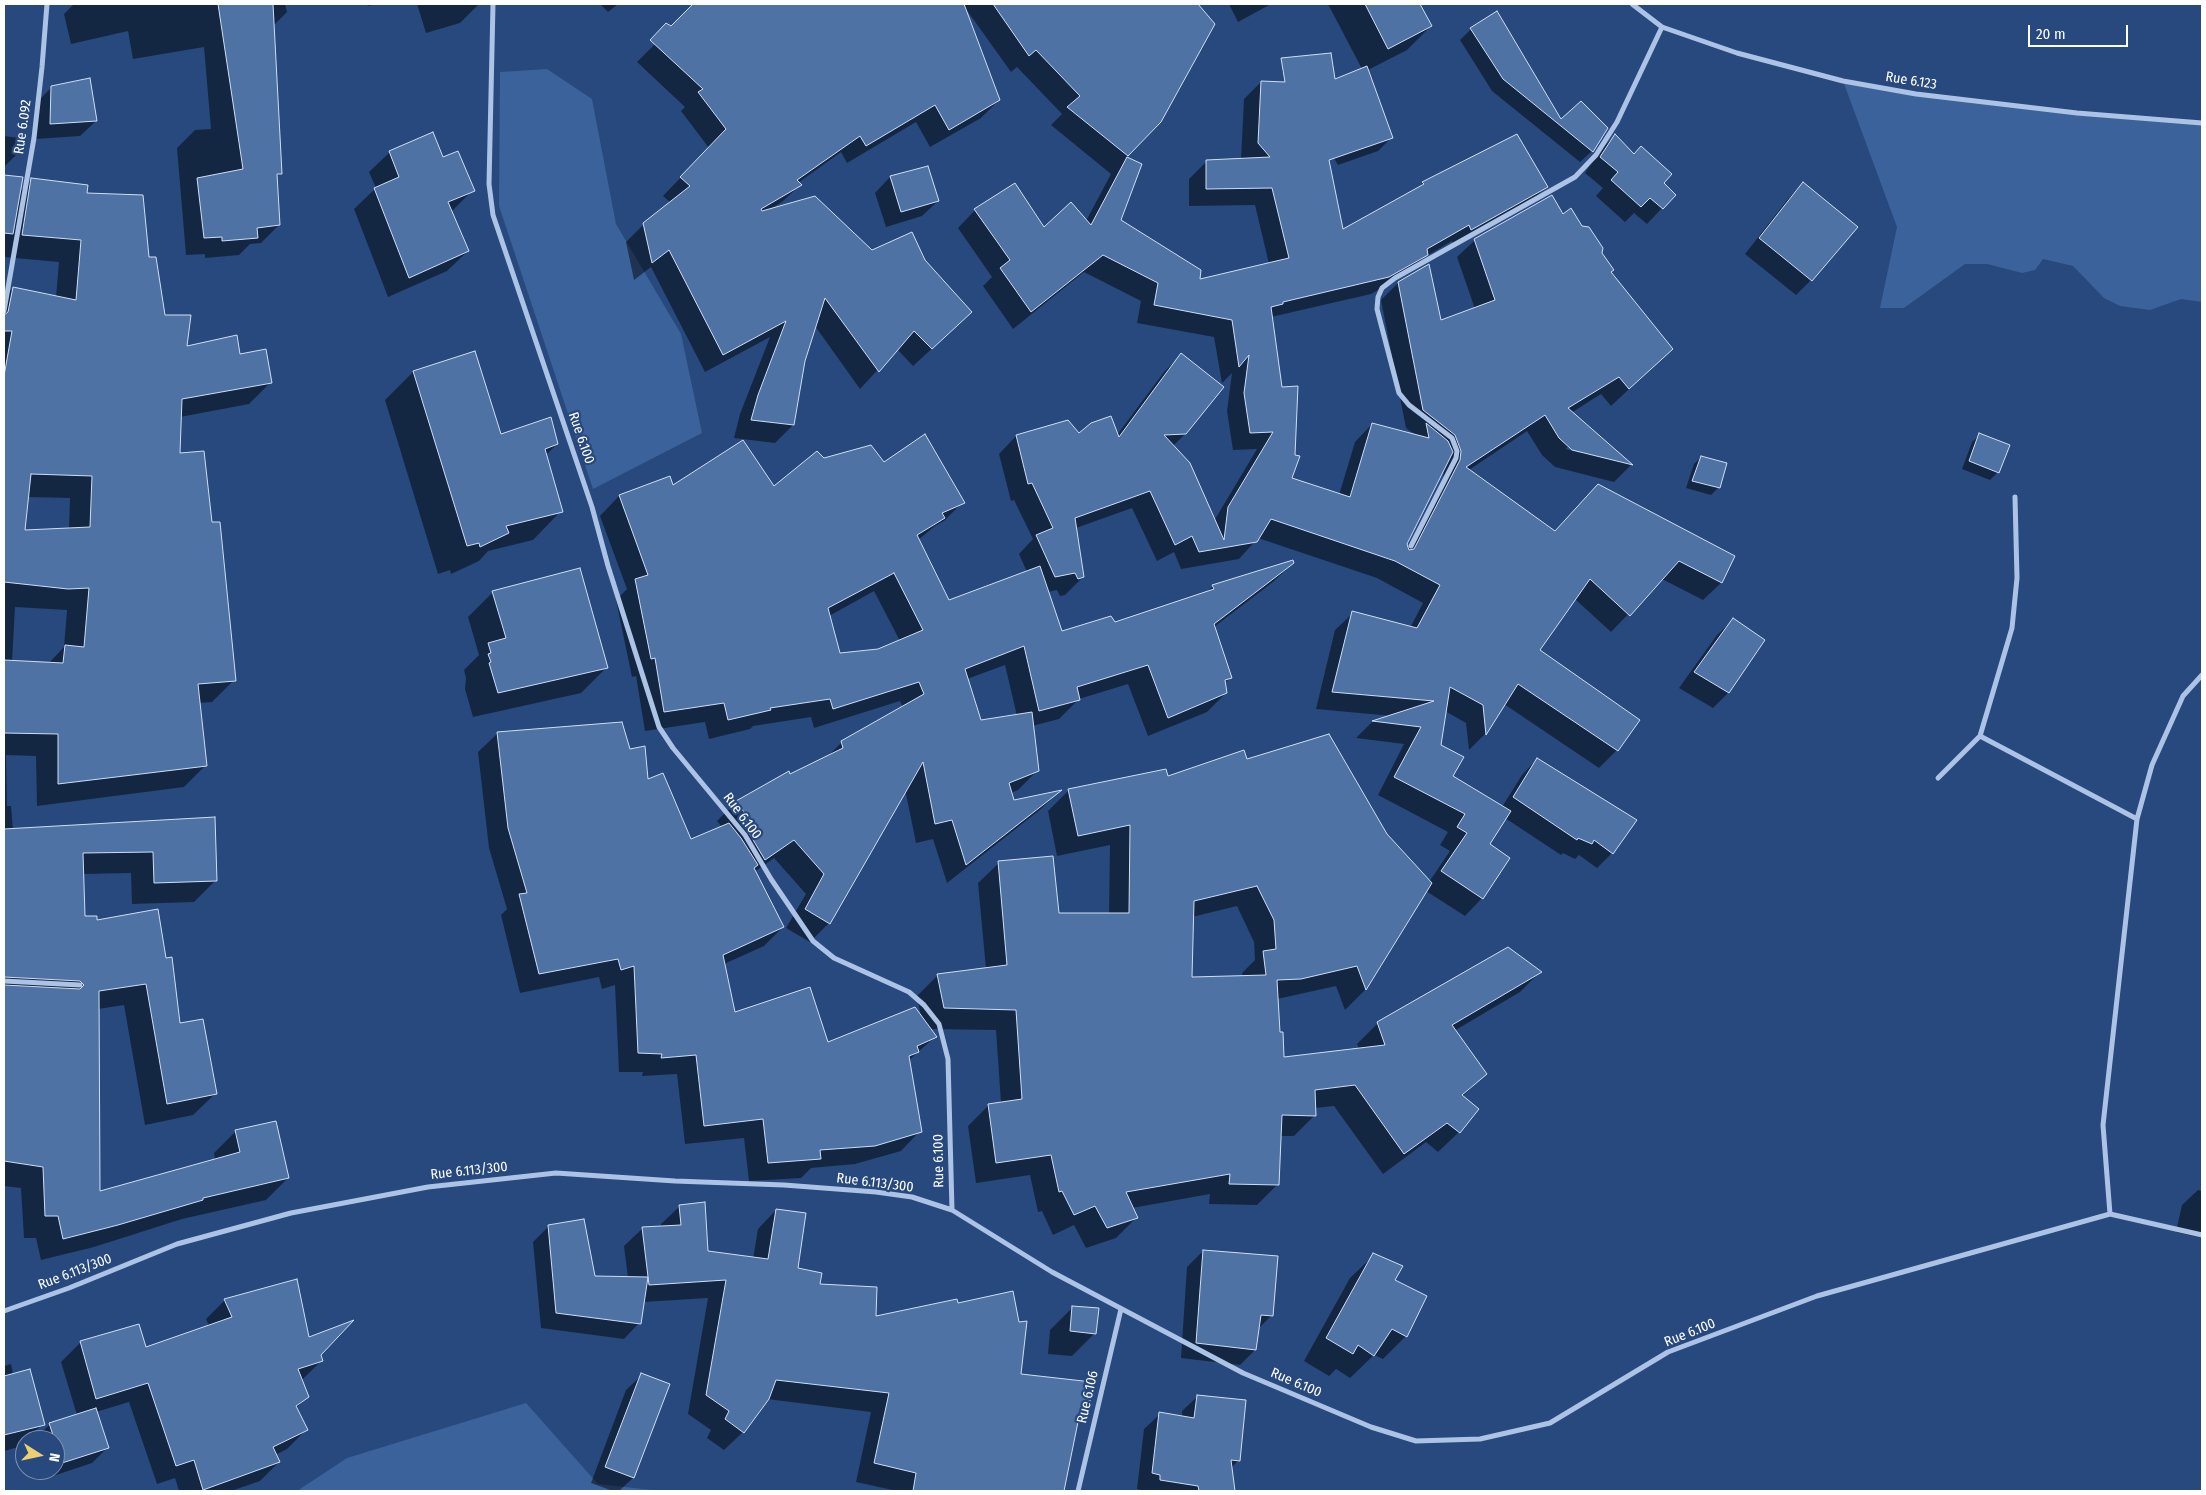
<!DOCTYPE html>
<html>
<head>
<meta charset="utf-8">
<style>
  body { margin:0 }
  #map { position:relative; width:2206px; height:1495px; overflow:hidden; background:#27497d; font-family:"Fira Sans Condensed",sans-serif }
  canvas { display:block }
  .frame { position:absolute; inset:0; border:5px solid #fff; pointer-events:none }
  .north { position:absolute; left:15px; top:1430px; width:50px; height:50px; box-sizing:border-box; background:#27497d; border:1px solid #7d92b1; border-radius:50%; rotate:100deg; font-size:14px; font-weight:700; line-height:20px; text-align:center; color:#fff }
  .north::after { content:''; display:block; margin:auto; width:18px; height:22px; background:#edcf72; clip-path:polygon(50% 0,100% 100%,50% 72%,0 100%) }
  .scale { position:absolute; left:2028px; top:25px; width:100px; height:22px; box-sizing:border-box; border:2px solid #fff; border-top:0; padding-left:6px; font-size:15px; line-height:18px; white-space:nowrap; color:#fff; -webkit-text-stroke:4px #27497d; paint-order:stroke }
</style>
</head>
<body>
<div id="map">
<canvas width="2206" height="1495"></canvas>
<div class="frame"></div>
<div class="north">N</div>
<div class="scale">20 m</div>
</div>
<script>
const g = document.querySelector('canvas').getContext('2d');
g.lineJoin = 'round';
function paint(path, color) {
  g.fillStyle = color;
  g.fill(path, 'evenodd');
}
function poly(rows) {
  const path = new Path2D();
  for (const r of rows) {
    path.moveTo(r[0], r[1]);
    for (let i = 2; i < r.length; i += 2) path.lineTo(r[i], r[i + 1]);
  }
  return path;
}
function trace(path, color, width, dash) {
  g.strokeStyle = color;
  g.lineWidth = width;
  g.lineCap = dash ? 'butt' : 'round';
  g.setLineDash(dash || []);
  g.stroke(path);
}
function label(font, color, halo, rows, align = 'center') {
  g.font = font + ' "Fira Sans Condensed",sans-serif';
  g.lineWidth = 4.5;
  g.setLineDash([]);
  g.textBaseline = 'middle';
  g.strokeStyle = halo;
  g.fillStyle = color;
  for (const [text, x, y, turn = 0] of rows) {
    g.save();
    g.translate(x, y);
    g.rotate((+turn || 0) * Math.PI / 180);
    g.textAlign = isNaN(turn) ? turn : align;
    if (halo) g.strokeText(text, 0, 0);
    g.fillText(text, 0, 0);
    g.restore();
  }
}
const green = poly([
  [547,69,592,99,616,224,681,334,702,433,593,489,499,206,500,72],
  [1843,81,1916,94,2077,113,2202,123,2202,302,2181,299,2150,310,2120,306,2104,298,2073,266,2043,259,2035,270,2022,273,1987,264,1965,264,1904,308,1880,308,1897,227],
  [526,1403,598,1484,662,1491,297,1491,347,1458]
]);
const shadow = poly([
  [74,4,285,4,287,12,273,26,281,173,276,177,279,225,261,243,250,244,239,255,205,258,205,254,186,255,177,148,195,130,211,129,204,47,133,59,128,31,71,44,64,14],
  [367,4,377,4,368,6],
  [417,4,479,4,460,23,426,33],
  [600,4,618,4,608,12],
  [755,4,1061,4,1066,12,1075,4,1196,4,1214,24,1160,121,1125,158,1141,165,1120,221,1198,280,1269,264,1255,205,1189,206,1189,179,1207,161,1241,160,1244,99,1261,82,1342,231,1416,190,1423,183,1546,187,1528,205,1454,247,1452,241,1423,258,1409,272,1371,294,1271,317,1290,479,1339,495,1355,442,1372,424,1417,436,1406,428,1381,300,1398,283,1440,322,1475,309,1457,257,1475,240,1563,216,1601,254,1609,273,1672,349,1611,406,1601,394,1571,413,1631,465,1614,482,1555,467,1542,455,1527,431,1469,470,1554,532,1598,485,1733,556,1721,583,1703,600,1662,579,1611,632,1575,599,1538,651,1617,750,1599,768,1504,704,1485,734,1469,750,1466,723,1445,711,1440,745,1451,777,1502,807,1522,775,1537,759,1612,853,1597,868,1579,855,1575,859,1563,853,1561,855,1505,818,1488,845,1482,898,1465,916,1426,891,1365,990,1345,1010,1336,986,1277,999,1282,1058,1359,1049,1357,1044,1378,1023,1540,972,1520,992,1454,1031,1486,1073,1462,1097,1459,1132,1438,1152,1426,1142,1383,1174,1334,1106,1315,1108,1315,1115,1294,1136,1280,1136,1278,1184,1257,1205,1209,1204,1210,1194,1132,1208,1136,1218,1116,1238,1086,1248,1074,1225,1053,1235,1042,1211,1038,1212,1030,1175,976,1183,968,1126,989,1105,1001,1103,996,1030,930,1029,936,1036,908,1061,920,1131,901,1151,855,1164,811,1168,801,1178,749,1181,744,1138,685,1144,677,1074,642,1076,643,1072,619,1072,615,985,602,989,599,977,520,993,501,915,507,909,489,848,478,752,498,733,629,751,647,781,690,841,722,827,717,821,736,802,788,773,789,776,827,757,842,742,903,708,900,701,814,728,811,717,753,726,750,729,709,739,705,722,645,731,636,676,632,677,616,600,627,589,600,516,619,496,669,477,673,487,773,488,823,460,884,464,963,502,944,521,935,526,918,540,949,602,1027,572,1019,554,1033,539,1014,500,1011,501,999,454,1016,436,1068,421,1079,434,1117,435,1164,372,1181,355,1185,434,1173,446,1214,521,1257,449,1233,450,1227,411,1232,373,1222,383,1214,337,1137,323,1141,301,1084,272,1013,329,983,286,992,277,958,228,975,210,1043,229,1086,221,1111,174,1051,125,1062,114,1017,67,1011,72,966,9,999,100,981,118,930,147,916,122,847,163,841,152,798,183,800,185,782,202,772,208,952,330,913,366,897,349,860,389,815,326,803,361,793,425,775,443,734,438,740,414,770,337,705,372,651,267,634,280,626,242,644,224,671,203,663,196,709,148,681,111,685,107,637,62,655,44,725,12,748,11],
  [1567,447,1578,450,1581,453,1566,449],
  [1444,470,1443,479,1406,551,1406,544],
  [1132,508,1157,561,1174,552,1181,569,1239,559,1258,538,1377,578,1423,603,1410,628,1353,613,1335,630,1316,709,1392,716,1372,722,1356,738,1404,744,1378,795,1448,832,1440,845,1450,851,1429,882,1386,834,1246,760,1167,777,1069,790,1048,811,1057,856,1110,845,1109,914,1058,914,999,863,978,883,986,969,938,975,917,996,921,1017,827,1044,734,1014,724,964,764,946,783,927,754,872,774,858,806,894,786,928,810,942,829,923,905,789,916,843,933,839,947,883,1041,809,1058,792,1013,802,1011,793,1018,790,1037,771,1032,726,1059,719,1079,699,1128,684,1148,736,1207,712,1226,693,1224,684,1230,678,1214,627,1273,582,1293,563,1213,586,1206,593,1114,624,1061,632,1048,592,1057,590,1060,596,1065,595,1083,577,1076,528],
  [874,591,900,641,878,651,839,655,829,616],
  [1005,665,1017,716,980,722,967,679],
  [1237,906,1254,942,1255,960,1242,973,1243,977,1190,978,1192,917],
  [1229,4,1271,4,1238,22],
  [1328,4,1419,4,1431,26,1407,50,1368,70,1391,138,1378,151,1338,165,1282,71,1295,58,1334,80,1362,69],
  [1471,29,1560,121,1607,128,1592,151,1580,162,1492,91,1460,40],
  [52,87,96,121,80,136,35,139,36,103],
  [4,136,26,139,26,145,4,167],
  [1615,136,1662,183,1662,208,1647,224,1634,213,1625,222,1596,196,1603,188,1585,173,1599,151],
  [390,152,473,190,451,212,468,251,447,271,388,297,354,209,376,188,369,172],
  [4,176,21,178,19,193,32,179,85,194,148,258,164,317,186,348,239,356,271,382,249,404,180,417,178,455,211,524,234,680,212,702,199,703,206,765,184,787,37,806,36,756,6,755,7,806,11,806,13,830,214,818,216,880,194,902,132,904,131,873,82,874,84,918,96,922,165,959,179,1024,216,1093,193,1115,145,1125,124,1005,98,1009,99,1193,215,1160,214,1153,236,1131,288,1178,266,1200,182,1219,94,1247,41,1260,36,1238,24,1238,21,1188,4,1186,4,298,13,288,56,297,59,262,4,257],
  [27,497,70,498,69,529,23,531],
  [15,607,67,610,64,647,48,664,12,662],
  [890,177,938,201,922,216,886,227,875,193],
  [1803,183,1811,280,1796,295,1745,254,1788,199],
  [413,372,500,436,557,444,545,456,561,511,533,540,488,551,479,561,451,574,450,570,438,574,385,400],
  [1980,435,1998,472,1990,480,1962,469,1972,442],
  [1701,457,1719,487,1711,495,1686,488,1694,464],
  [493,592,606,668,581,693,473,717,465,689,466,678,464,670,479,655,468,617],
  [1733,620,1763,640,1728,693,1713,708,1679,688,1717,635],
  [2198,1190,2202,1191,2202,1238,2176,1232,2182,1205],
  [680,1206,707,1252,753,1259,758,1229,776,1210,797,1268,818,1285,875,1318,957,1305,1020,1375,1087,1412,1076,1423,1065,1481,1055,1491,897,1491,856,1482,871,1412,767,1399,743,1432,724,1450,707,1438,711,1430,688,1414,708,1298,643,1302,639,1323,624,1339,541,1328,533,1242,549,1226,594,1277,628,1278,624,1246,643,1228,661,1227,661,1224],
  [1203,1251,1272,1315,1258,1329,1255,1350,1240,1365,1181,1358,1187,1267],
  [1374,1255,1393,1281,1406,1336,1383,1359,1374,1355,1350,1378,1336,1369,1329,1376,1304,1361,1350,1278],
  [225,1300,308,1338,320,1354,321,1361,301,1381,308,1396,296,1408,306,1430,287,1449,275,1455,279,1462,260,1481,231,1491,179,1491,175,1478,157,1484,129,1402,96,1412,107,1448,92,1463,47,1478,44,1470,55,1470,55,1440,35,1439,50,1424,77,1415,61,1362,80,1343,138,1325,145,1348,209,1326,206,1319],
  [1073,1307,1095,1333,1072,1356,1048,1354,1050,1330],
  [11,1364,13,1374,43,1424,25,1440,22,1446,4,1451,4,1366],
  [642,1375,668,1384,633,1478,619,1491,613,1491,591,1483,626,1390],
  [1198,1396,1239,1460,1231,1468,1233,1491,1146,1491,1137,1489,1144,1429,1160,1414,1182,1417,1182,1411]
]);
const building = poly([
  [218,4,273,4,282,174,277,174,280,225,257,228,258,238,222,241,222,237,204,238,197,178,243,169,218,4],
  [693,4,964,4,1000,100,949,130,935,105,866,146,860,136,797,180,802,185,761,209,762,211,815,196,872,250,912,232,925,260,972,312,932,349,914,331,879,372,825,298,805,361,794,425,751,420,758,395,786,321,723,355,669,250,652,263,643,223,690,186,680,177,726,129,698,92,703,89,650,40,666,23,671,26,693,4],
  [993,4,1198,4,1215,24,1161,122,1128,156,1067,107,1080,96,1036,50,1029,56,993,4],
  [1365,4,1420,4,1432,26,1388,49,1365,4],
  [1497,11,1561,119,1581,101,1608,128,1593,152,1503,79,1470,28,1497,11],
  [1331,53,1335,79,1367,66,1393,138,1329,160,1343,229,1424,184,1422,182,1517,134,1548,187,1471,230,1469,225,1427,249,1428,255,1389,277,1283,302,1283,304,1271,307,1282,387,1298,386,1295,455,1300,456,1292,478,1350,497,1372,423,1429,438,1426,423,1448,441,1453,452,1407,544,1409,550,1414,549,1460,460,1461,451,1455,435,1423,410,1398,282,1429,264,1441,320,1495,300,1474,239,1552,195,1563,214,1571,208,1582,226,1589,227,1603,248,1602,253,1614,270,1611,272,1673,349,1629,389,1619,377,1568,408,1633,465,1572,450,1559,438,1545,415,1466,467,1555,531,1598,484,1735,556,1722,583,1679,561,1630,616,1590,579,1540,650,1640,720,1618,751,1518,684,1486,735,1483,705,1450,687,1441,745,1464,757,1453,776,1511,811,1490,844,1510,858,1483,899,1441,871,1467,833,1457,827,1465,814,1394,777,1421,727,1372,721,1434,701,1332,692,1352,611,1417,628,1440,585,1395,561,1271,519,1257,542,1199,552,1192,536,1175,545,1150,491,1075,518,1084,577,1078,579,1075,573,1055,577,1036,535,1053,528,1032,483,1028,484,1016,435,1068,420,1079,433,1091,423,1111,416,1119,437,1181,353,1224,387,1186,434,1164,435,1190,463,1224,540,1228,507,1273,432,1250,433,1244,393,1249,355,1239,367,1232,320,1154,305,1158,283,1103,255,1031,312,1000,268,1010,260,974,209,1015,183,1044,227,1071,202,1091,225,1127,157,1142,164,1121,220,1201,270,1200,279,1289,258,1272,188,1206,189,1206,160,1270,157,1258,143,1261,81,1285,82,1281,58,1331,53],
  [90,78,97,121,50,124,51,86,90,78],
  [433,132,443,157,458,151,475,191,448,202,469,251,409,278,374,188,399,177,389,151,433,132],
  [1615,134,1634,154,1641,146,1672,174,1664,183,1676,195,1663,209,1650,198,1641,207,1611,180,1618,172,1600,157,1615,134],
  [928,166,939,201,901,212,890,176,928,166],
  [4,175,23,177,13,234,4,233,4,175],
  [31,178,88,185,87,193,143,195,149,257,156,257,165,315,191,315,187,346,237,335,240,354,266,349,272,383,182,399,180,453,204,451,212,522,220,522,236,681,198,684,207,766,58,784,58,734,4,733,4,660,63,663,65,645,84,647,89,588,68,589,4,582,4,376,12,331,4,331,4,315,8,312,13,287,76,300,81,240,22,235,31,178],
  [31,474,92,476,90,527,25,530,31,474],
  [1803,182,1858,227,1812,281,1759,238,1803,182],
  [475,351,501,434,551,417,558,444,545,449,563,512,506,526,509,533,480,547,479,543,467,546,413,371,475,351],
  [1979,433,2010,445,1999,473,1969,461,1979,433],
  [925,434,965,503,942,513,945,518,917,535,949,600,1040,566,1062,631,1111,616,1115,622,1214,589,1212,585,1293,560,1294,563,1214,624,1232,678,1225,680,1227,693,1168,718,1148,665,1077,687,1080,700,1039,711,1024,646,965,669,981,720,1032,712,1039,771,1009,783,1014,800,1062,790,966,865,952,820,935,824,923,762,830,924,805,909,824,874,794,840,765,860,749,833,738,819,746,815,736,801,789,771,790,774,843,748,841,741,924,694,919,682,833,709,830,699,770,708,771,710,728,720,724,703,664,712,655,658,651,659,635,579,648,575,619,495,670,476,673,485,743,440,774,486,817,451,824,458,871,445,884,462,925,434],
  [894,573,923,630,878,649,840,653,828,608,894,573],
  [1701,456,1727,463,1720,488,1692,481,1701,456],
  [580,568,608,668,498,693,489,663,491,662,488,654,491,653,488,643,506,638,492,591,580,568],
  [1733,618,1765,640,1729,693,1694,672,1733,618],
  [622,722,630,749,645,746,648,779,663,773,691,839,729,823,741,838,758,865,754,868,784,927,723,955,735,1012,810,987,828,1042,915,1007,937,1037,917,1046,919,1052,909,1056,922,1132,875,1146,820,1150,821,1159,768,1163,763,1119,704,1126,696,1055,661,1058,662,1054,638,1053,634,966,621,970,618,959,539,974,519,894,527,893,508,828,497,732,622,722],
  [1329,734,1387,834,1432,883,1366,990,1357,966,1301,979,1277,980,1280,1032,1283,1032,1284,1057,1385,1045,1377,1022,1508,947,1542,972,1452,1025,1487,1074,1462,1095,1479,1109,1460,1133,1447,1123,1404,1154,1355,1085,1315,1090,1316,1116,1282,1115,1279,1185,1229,1184,1230,1174,1126,1192,1138,1218,1107,1228,1095,1206,1074,1215,1062,1191,1059,1192,1051,1155,996,1163,988,1104,1022,1099,1016,1010,944,1008,937,974,1007,965,998,861,1053,856,1059,913,1129,913,1130,825,1078,836,1068,789,1166,769,1168,776,1244,750,1247,759,1329,734],
  [1257,886,1274,920,1276,949,1263,951,1266,975,1192,977,1194,901,1257,886],
  [1537,758,1637,820,1613,854,1594,840,1592,844,1578,838,1577,840,1513,797,1537,758],
  [215,817,217,881,154,883,153,852,83,853,85,916,97,916,97,920,158,909,166,958,172,957,180,1023,203,1019,217,1094,167,1104,146,984,99,991,100,1191,240,1152,235,1130,276,1121,289,1178,203,1198,203,1200,118,1225,63,1239,58,1216,45,1216,43,1167,4,1161,4,985,80,989,84,985,80,981,4,977,4,829,215,817],
  [705,1202,708,1251,768,1259,776,1209,806,1213,798,1268,822,1273,820,1284,877,1287,876,1316,957,1299,958,1303,1013,1291,1019,1322,1027,1321,1021,1374,1092,1382,1089,1412,1080,1412,1064,1491,913,1491,916,1473,874,1463,889,1393,776,1380,769,1399,744,1433,725,1419,729,1411,706,1395,726,1280,649,1285,642,1227,681,1225,679,1205,705,1202],
  [584,1219,595,1276,648,1277,641,1324,556,1313,548,1225,584,1219],
  [1203,1250,1278,1256,1273,1316,1261,1315,1256,1350,1196,1343,1203,1250],
  [1373,1253,1403,1266,1395,1280,1427,1296,1407,1337,1392,1329,1374,1356,1358,1345,1353,1354,1326,1338,1373,1253],
  [297,1279,309,1337,354,1320,321,1355,323,1361,298,1369,309,1397,296,1406,308,1430,273,1447,280,1462,203,1490,194,1460,176,1466,148,1383,96,1399,80,1341,139,1324,146,1347,232,1317,224,1299,297,1279],
  [1072,1306,1099,1308,1096,1334,1070,1331,1072,1306],
  [30,1369,45,1425,4,1435,4,1376,30,1369],
  [641,1373,670,1384,634,1478,605,1467,641,1373],
  [1197,1395,1246,1400,1240,1461,1231,1460,1235,1491,1199,1491,1198,1486,1160,1480,1160,1475,1152,1473,1159,1412,1194,1418,1197,1395],
  [96,1408,109,1448,62,1463,49,1423,96,1408]
]);
const street = poly([
  [493,4,489,184,493,215,592,507,608,566,659,727,673,748,745,835,771,879,813,941,834,958,909,992,924,1005,939,1024,948,1059,952,1210,1052,1272,1243,1373,1371,1427,1416,1441,1480,1439,1550,1423,1668,1352,1817,1296,2110,1214,2202,1235],
  [1632,4,1662,27,1737,53,1843,81,1916,94,2077,113,2202,123],
  [4,311,34,138,42,67,47,4],
  [1411,546,1456,458,1457,451,1452,438,1409,405,1399,393,1377,309,1378,297,1382,288,1395,278,1575,177,1596,155,1617,122,1662,27],
  [1980,736,2137,819],
  [1938,778,1980,736,2012,628,2017,578,2015,497],
  [4,981,80,985],
  [2110,1214,2103,1125,2137,819,2152,765,2183,696,2202,675],
  [4,1311,69,1288,177,1244,291,1213,428,1187,556,1173,675,1181,784,1185,876,1192,912,1197,952,1210],
  [1078,1491,1121,1309]
]);
const streetNames = [
  ["Rue 6.123",1911,81,9],
  ["Rue 6.092",23,127,-82],
  ["Rue 6.100",581,438,71],
  ["Rue 6.100",742,816,53],
  ["Rue 6.100",939,1161,-91],
  ["Rue 6.113/300",469,1171,-6],
  ["Rue 6.113/300",875,1183,7],
  ["Rue 6.113/300",75,1272,-21],
  ["Rue 6.100",1690,1333,-22],
  ["Rue 6.100",1296,1383,23],
  ["Rue 6.106",1088,1397,-77]
];
paint(green, '#3b629a');
paint(shadow, '#0007');
paint(building, '#4f72a5');
trace(building, '#cfdef4', 1);
trace(street, '#acc3e5', 5);
label('14px', '#fff', '#27497d', streetNames);
</script>
</body>
</html>
